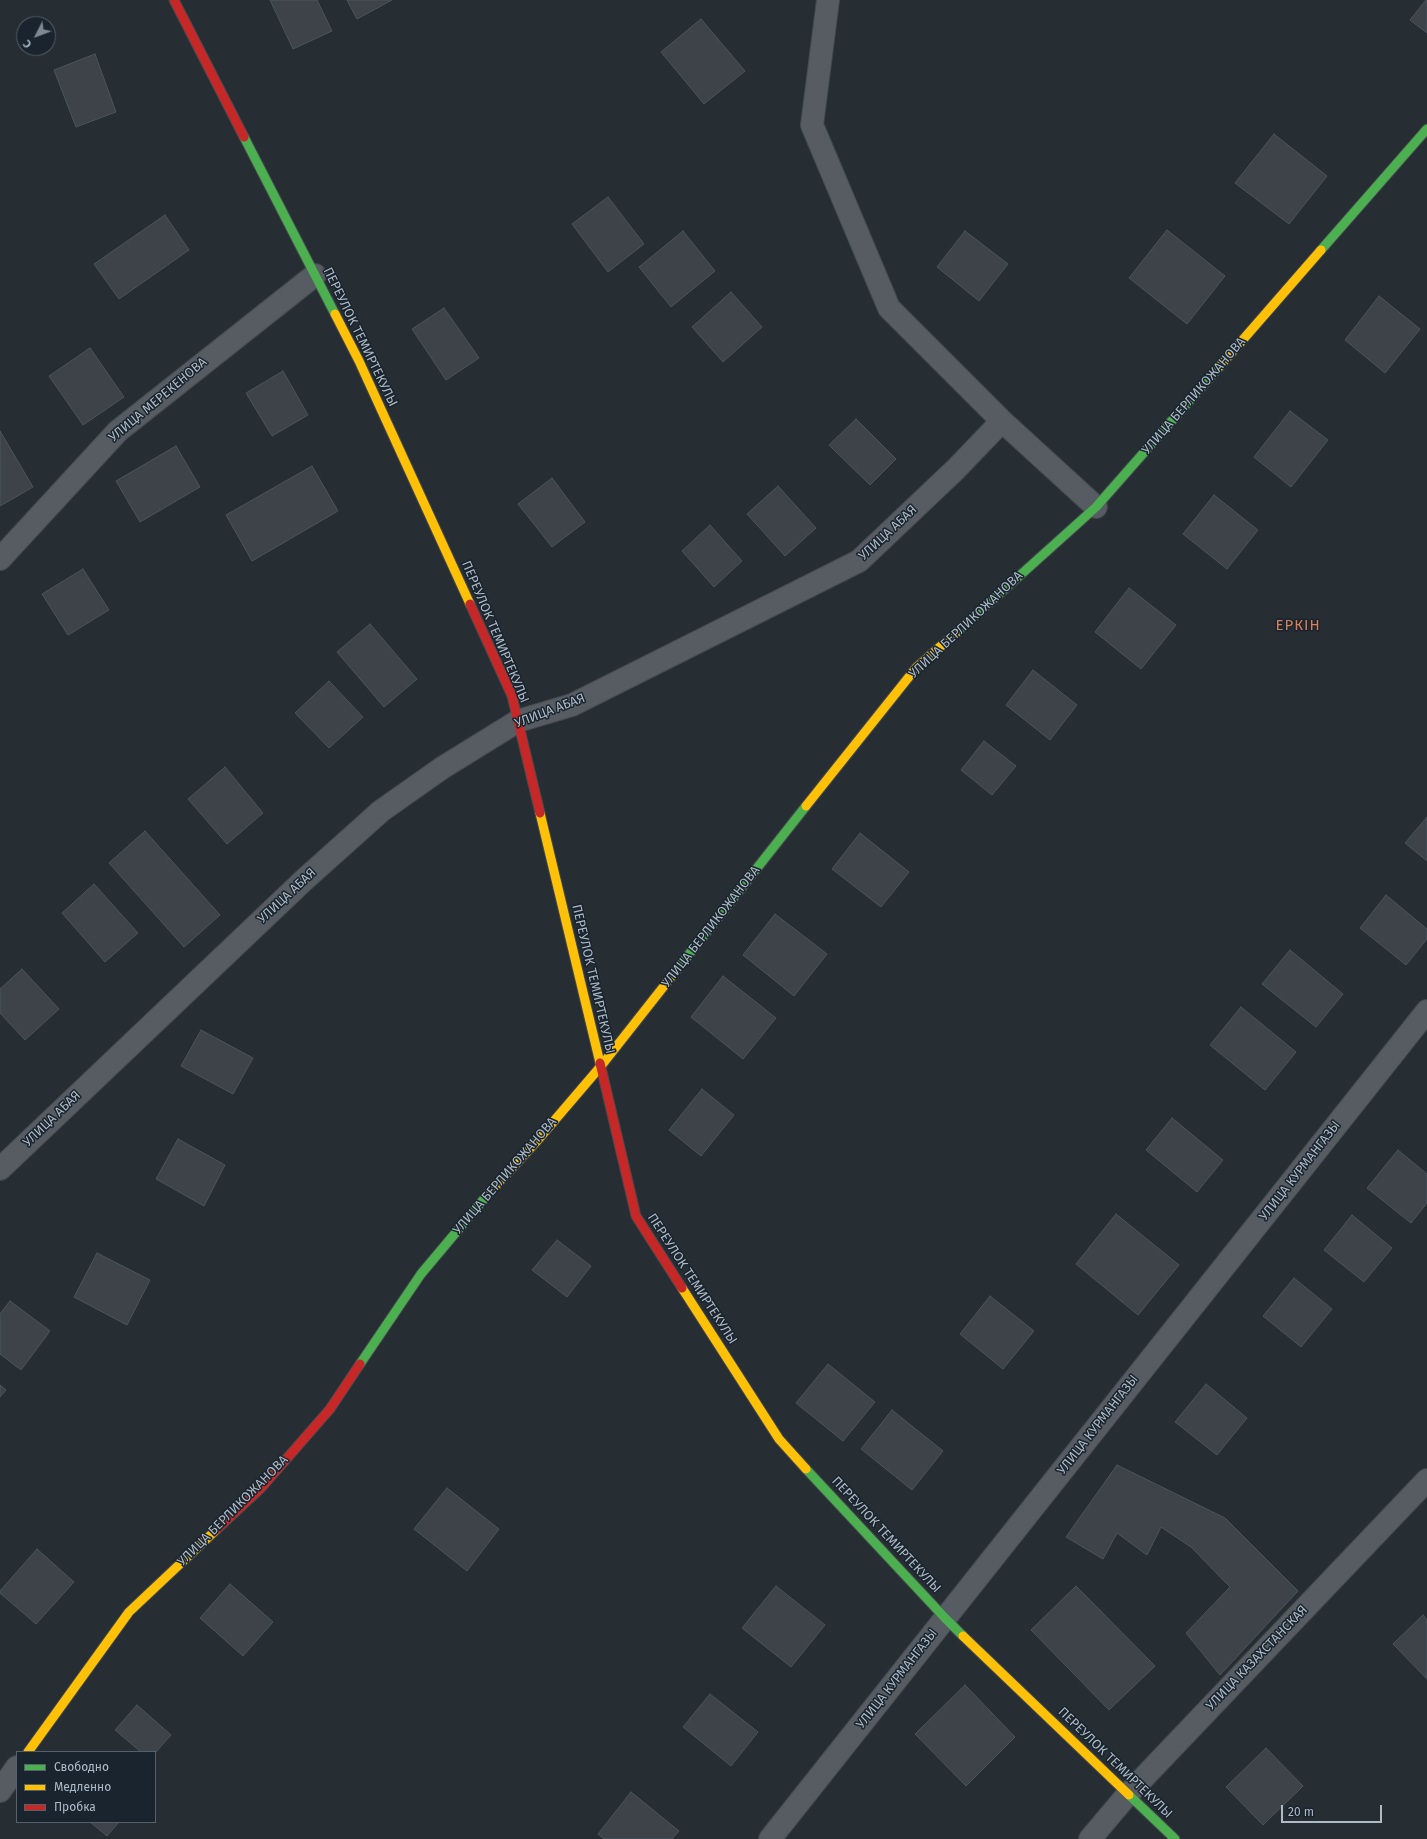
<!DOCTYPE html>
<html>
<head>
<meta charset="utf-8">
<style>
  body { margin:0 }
  #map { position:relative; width:1427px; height:1839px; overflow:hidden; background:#262d33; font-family:"Fira Sans",sans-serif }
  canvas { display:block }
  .legend { position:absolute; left:16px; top:1751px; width:140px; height:72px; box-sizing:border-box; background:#19242e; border:1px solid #55606b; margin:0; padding:5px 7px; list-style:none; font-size:12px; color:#aebac6 }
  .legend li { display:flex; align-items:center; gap:8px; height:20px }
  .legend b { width:20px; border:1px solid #55606b }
  .north { position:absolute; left:16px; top:16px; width:40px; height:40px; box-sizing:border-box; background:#19242e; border:1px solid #55606b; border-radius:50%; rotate:228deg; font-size:11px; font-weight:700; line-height:16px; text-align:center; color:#aebac6 }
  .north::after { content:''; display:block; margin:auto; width:14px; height:18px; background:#7e8993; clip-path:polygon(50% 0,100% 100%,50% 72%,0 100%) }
  .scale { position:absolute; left:1281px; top:1805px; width:101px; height:18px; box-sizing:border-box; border:2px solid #aebac6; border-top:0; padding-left:5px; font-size:12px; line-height:14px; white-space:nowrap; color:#aebac6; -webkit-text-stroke:3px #19242e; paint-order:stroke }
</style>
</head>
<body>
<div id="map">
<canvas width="1427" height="1839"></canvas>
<ul class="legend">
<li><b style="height:5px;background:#4caf50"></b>Свободно</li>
<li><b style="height:5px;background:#ffc107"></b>Медленно</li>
<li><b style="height:5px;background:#c62828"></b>Пробка</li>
</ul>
<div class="north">С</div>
<div class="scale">20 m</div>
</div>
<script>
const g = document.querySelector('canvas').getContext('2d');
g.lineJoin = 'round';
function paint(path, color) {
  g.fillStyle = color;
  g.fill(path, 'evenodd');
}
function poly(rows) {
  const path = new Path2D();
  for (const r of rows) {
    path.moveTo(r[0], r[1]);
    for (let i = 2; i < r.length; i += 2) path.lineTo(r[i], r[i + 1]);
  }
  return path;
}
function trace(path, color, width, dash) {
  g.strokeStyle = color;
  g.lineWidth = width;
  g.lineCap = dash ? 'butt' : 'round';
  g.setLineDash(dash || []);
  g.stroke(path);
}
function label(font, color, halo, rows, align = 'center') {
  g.font = font + ' "Fira Sans",sans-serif';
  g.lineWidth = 3;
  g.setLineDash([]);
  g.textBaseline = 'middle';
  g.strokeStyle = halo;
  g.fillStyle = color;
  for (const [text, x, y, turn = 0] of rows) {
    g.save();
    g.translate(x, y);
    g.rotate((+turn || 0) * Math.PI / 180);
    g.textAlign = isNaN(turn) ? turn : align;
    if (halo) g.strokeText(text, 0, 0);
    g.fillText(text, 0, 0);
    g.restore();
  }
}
const building = poly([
  [270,0,317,0,332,31,293,49,270,0],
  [347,0,392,0,357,19,347,0],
  [1426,0,1427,0,1427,33,1410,20,1426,0],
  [701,19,745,71,704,104,661,52,701,19],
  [95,54,116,112,76,127,54,70,95,54],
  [1274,134,1327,176,1289,224,1235,183,1274,134],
  [608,197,644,244,608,272,572,224,608,197],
  [165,215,189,250,119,299,94,264,165,215],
  [1167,230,1225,276,1187,324,1129,278,1167,230],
  [683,231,715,271,671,307,639,267,683,231],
  [965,231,1008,264,979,301,937,267,965,231],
  [731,292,762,327,723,362,692,327,731,292],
  [1379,296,1420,329,1385,373,1345,340,1379,296],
  [444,308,479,358,446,380,412,329,444,308],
  [90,348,124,397,83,425,49,376,90,348],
  [283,371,308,415,272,436,246,393,283,371],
  [1290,411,1328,440,1291,487,1254,457,1290,411],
  [856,419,896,459,870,485,829,445,856,419],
  [0,431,33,487,0,506,0,431],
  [176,446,200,487,140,522,116,481,176,446],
  [312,466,338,511,252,561,226,515,312,466],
  [552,478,585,522,552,547,518,504,552,478],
  [778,486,816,528,785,556,747,514,778,486],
  [1214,495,1258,530,1227,569,1183,534,1214,495],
  [710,525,742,561,714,587,682,551,710,525],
  [83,569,109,610,68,635,42,594,83,569],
  [1129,588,1176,625,1141,669,1095,632,1129,588],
  [370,624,417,679,384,707,337,652,370,624],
  [1033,670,1077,705,1050,740,1006,705,1033,670],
  [329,681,363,717,329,748,295,713,329,681],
  [984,741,1016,766,992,795,961,770,984,741],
  [225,767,263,813,227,844,188,799,225,767],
  [1427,817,1427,861,1405,843,1427,817],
  [145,831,220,915,184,947,109,863,145,831],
  [860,833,909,872,881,907,832,869,860,833],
  [94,884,138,933,105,962,62,913,94,884],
  [1386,895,1427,929,1427,939,1406,965,1360,928,1386,895],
  [775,914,827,954,794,996,743,955,775,914],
  [1290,950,1343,994,1316,1027,1262,984,1290,950],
  [22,969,59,1009,25,1040,0,1013,0,989,22,969],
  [723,976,776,1018,743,1059,691,1017,723,976],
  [1241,1007,1296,1052,1265,1090,1210,1045,1241,1007],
  [201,1030,253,1058,233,1094,181,1066,201,1030],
  [702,1089,734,1115,701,1156,669,1130,702,1089],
  [1172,1118,1223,1160,1197,1192,1146,1150,1172,1118],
  [178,1139,225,1165,204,1206,156,1179,178,1139],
  [1398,1150,1427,1174,1427,1203,1411,1223,1367,1188,1398,1150],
  [1116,1214,1179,1265,1138,1315,1076,1264,1116,1214],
  [1352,1215,1392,1248,1364,1282,1324,1250,1352,1215],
  [557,1240,591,1266,567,1297,532,1270,557,1240],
  [97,1253,150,1280,127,1325,74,1297,97,1253],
  [1294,1278,1332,1309,1301,1347,1263,1316,1294,1278],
  [990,1296,1034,1331,1003,1369,960,1334,990,1296],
  [10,1301,50,1331,21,1370,0,1354,0,1314,10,1301],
  [828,1364,875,1402,843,1441,796,1403,828,1364],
  [1206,1384,1247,1418,1217,1455,1175,1422,1206,1384],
  [0,1385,6,1390,0,1397,0,1385],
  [892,1410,943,1451,912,1490,861,1449,892,1410],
  [1117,1465,1225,1518,1298,1591,1220,1675,1186,1633,1230,1587,1191,1547,1161,1527,1147,1555,1117,1533,1103,1559,1066,1537,1117,1465],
  [447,1488,499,1529,467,1571,414,1529,447,1488],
  [37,1549,74,1582,36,1624,0,1593,0,1591,37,1549],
  [230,1584,273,1622,243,1656,200,1618,230,1584],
  [776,1586,825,1625,791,1667,742,1628,776,1586],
  [1076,1586,1155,1666,1109,1710,1031,1630,1076,1586],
  [1423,1615,1427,1620,1427,1679,1393,1644,1423,1615],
  [965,1685,1015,1737,966,1786,915,1734,965,1685],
  [710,1694,758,1732,731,1766,683,1727,710,1694],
  [137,1705,171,1735,155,1753,141,1752,115,1730,137,1705],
  [1266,1748,1303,1786,1263,1825,1226,1787,1266,1748],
  [631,1792,679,1831,672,1839,604,1839,598,1834,631,1792],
  [90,1822,119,1822,107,1836,90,1822]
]);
const street = poly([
  [828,0,812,125,889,308,1002,421],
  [0,559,118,431,315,275],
  [0,1169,304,880,381,811,442,768,518,721,572,705,859,561,956,469,1002,421,1096,507],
  [0,1791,17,1767],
  [770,1839,1427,1011],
  [1090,1839,1128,1794,1427,1480]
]);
const fast = poly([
  [244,137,335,314],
  [1321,250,1427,129],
  [957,632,1096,507,1220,366],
  [679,967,806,806],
  [360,1364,421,1274,489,1193],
  [806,1469,945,1618,963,1636],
  [1129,1795,1175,1839]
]);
const slow = poly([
  [335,314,359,361,470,604],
  [1220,366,1321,250],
  [806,806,916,668,957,632],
  [540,813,600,1063],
  [489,1193,536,1142,601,1066,679,967],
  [682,1288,779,1439,806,1469],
  [963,1636,1129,1795],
  [28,1752,129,1612,216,1530]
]);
const jam = poly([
  [174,0,244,137],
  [470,604,512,696,540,813],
  [600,1063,636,1216,682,1288],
  [216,1530,261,1488,330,1409,360,1364]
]);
const streetNames = [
  ["ПЕРЕУЛОК ТЕМИРТЕКУЛЫ",360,337,64],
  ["УЛИЦА БЕРЛИКОЖАНОВА",1194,396,-49],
  ["УЛИЦА МЕРЕКЕНОВА",158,400,-40],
  ["УЛИЦА АБАЯ",888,533,-43],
  ["УЛИЦА БЕРЛИКОЖАНОВА",966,625,-43],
  ["ПЕРЕУЛОК ТЕМИРТЕКУЛЫ",495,632,67],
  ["УЛИЦА АБАЯ",550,711,-21],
  ["УЛИЦА АБАЯ",287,896,-43],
  ["УЛИЦА БЕРЛИКОЖАНОВА",711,927,-52],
  ["ПЕРЕУЛОК ТЕМИРТЕКУЛЫ",593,979,77],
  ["УЛИЦА АБАЯ",52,1119,-44],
  ["УЛИЦА КУРМАНГАЗЫ",1300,1171,-52],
  ["УЛИЦА БЕРЛИКОЖАНОВА",505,1176,-49],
  ["ПЕРЕУЛОК ТЕМИРТЕКУЛЫ",692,1279,57],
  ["УЛИЦА КУРМАНГАЗЫ",1098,1425,-52],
  ["УЛИЦА БЕРЛИКОЖАНОВА",233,1511,-45],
  ["ПЕРЕУЛОК ТЕМИРТЕКУЛЫ",886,1535,47],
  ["УЛИЦА КАЗАХСТАНСКАЯ",1257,1658,-46],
  ["УЛИЦА КУРМАНГАЗЫ",897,1679,-52],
  ["ПЕРЕУЛОК ТЕМИРТЕКУЛЫ",1115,1763,44]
];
const quarterNames = [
  ["ЕРКІН",1298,626]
];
paint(building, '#3d4348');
trace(building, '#4d545c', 1);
trace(street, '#44494e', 24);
trace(fast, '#44494e', 11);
trace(slow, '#44494e', 11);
trace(jam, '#44494e', 11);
trace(street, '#565c62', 22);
trace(fast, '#4caf50', 9);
trace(slow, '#ffc107', 9);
trace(jam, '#c62828', 9);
label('13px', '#aebac6', '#19242e', streetNames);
g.letterSpacing = '1px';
label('15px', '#d78058', '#19242e', quarterNames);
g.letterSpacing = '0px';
</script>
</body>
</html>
